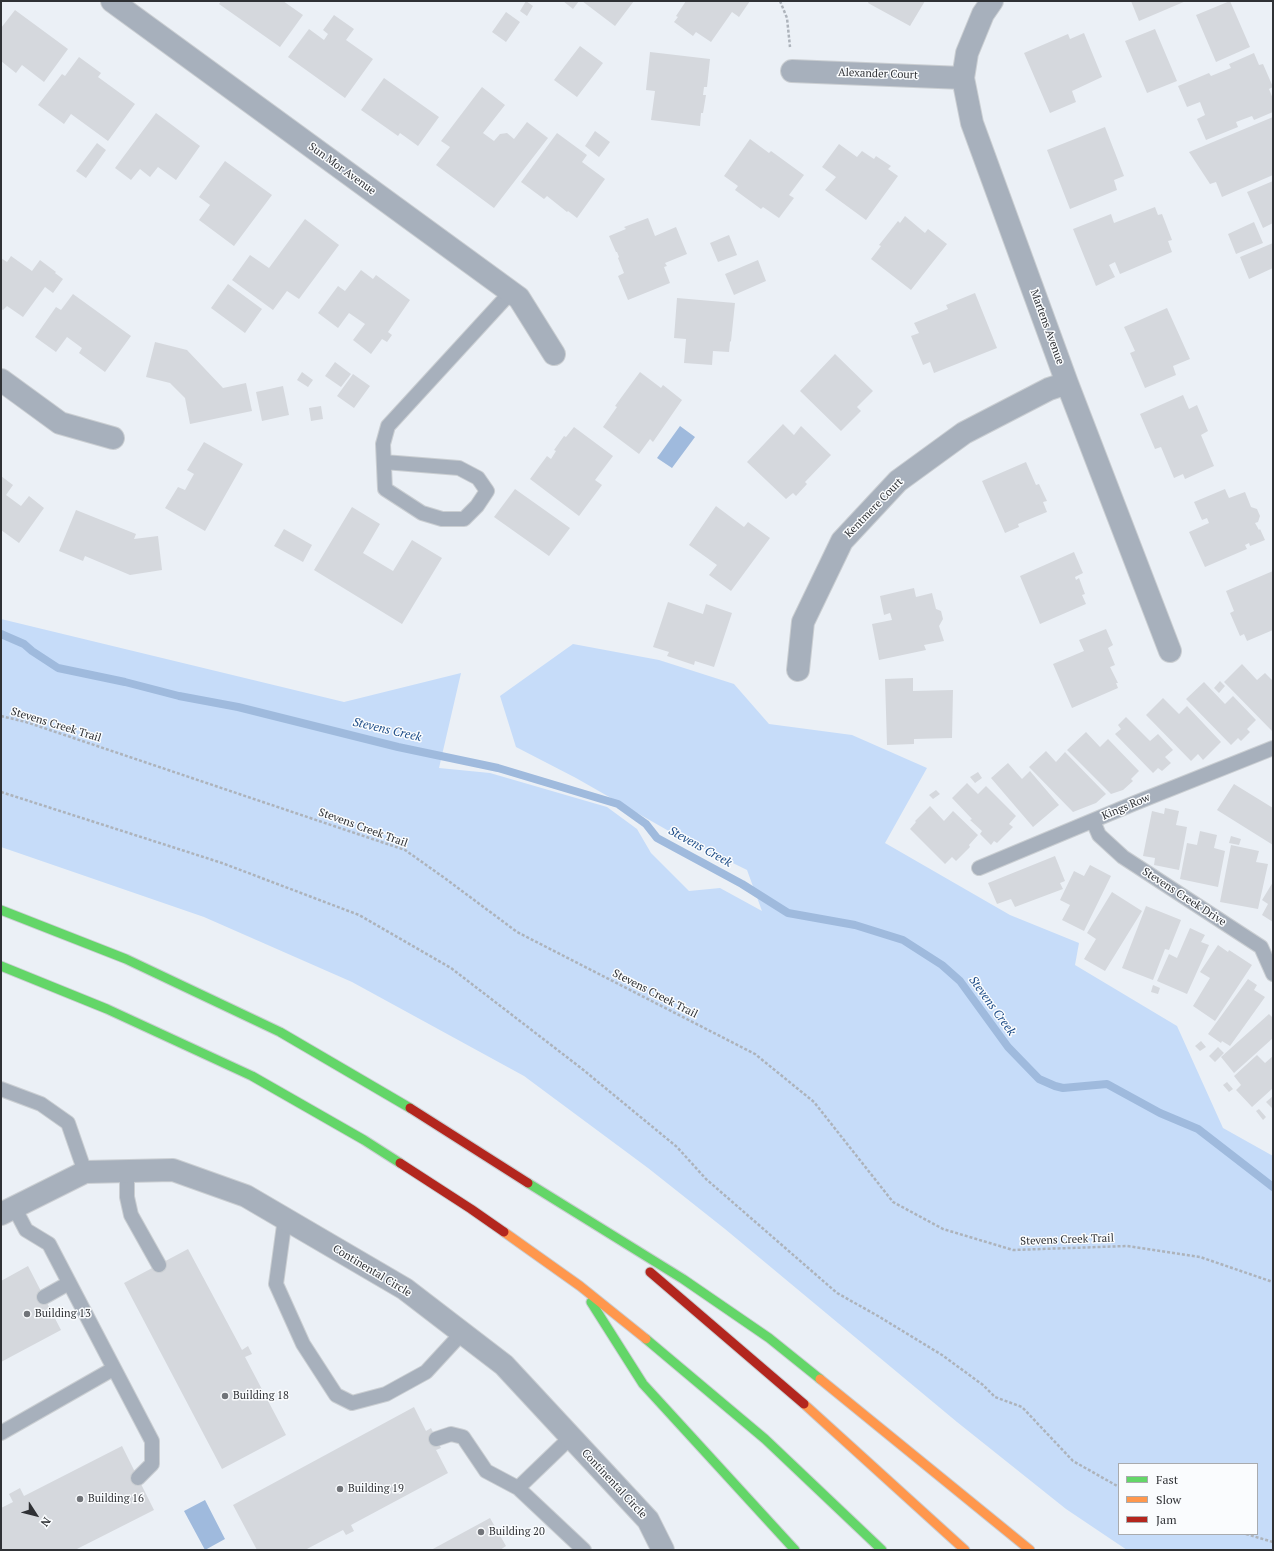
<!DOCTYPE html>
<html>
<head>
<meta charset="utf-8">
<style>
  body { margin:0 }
  #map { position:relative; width:1274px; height:1551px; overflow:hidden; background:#ebf0f6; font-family:"PT Serif",serif }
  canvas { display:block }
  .frame { position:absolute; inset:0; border:2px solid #2f3135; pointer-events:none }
  .legend { position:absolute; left:1118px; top:1463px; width:140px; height:72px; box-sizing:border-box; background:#fafcfe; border:1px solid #a9abae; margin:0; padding:5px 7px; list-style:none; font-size:12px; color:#2f3135 }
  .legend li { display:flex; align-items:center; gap:8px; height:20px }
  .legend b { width:20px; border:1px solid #a9abae }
  .north { position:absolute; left:16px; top:1495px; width:40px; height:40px; -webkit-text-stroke:3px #fafcfe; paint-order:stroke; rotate:126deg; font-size:11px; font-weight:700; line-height:16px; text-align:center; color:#2f3135 }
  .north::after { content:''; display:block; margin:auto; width:14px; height:18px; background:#2f3135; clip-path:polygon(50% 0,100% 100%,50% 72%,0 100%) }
</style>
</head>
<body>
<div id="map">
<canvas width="1274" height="1551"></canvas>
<div class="frame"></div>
<ul class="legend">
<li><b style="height:5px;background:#63d668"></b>Fast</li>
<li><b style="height:5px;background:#ff974d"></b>Slow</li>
<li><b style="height:5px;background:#b3261e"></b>Jam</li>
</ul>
<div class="north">N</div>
</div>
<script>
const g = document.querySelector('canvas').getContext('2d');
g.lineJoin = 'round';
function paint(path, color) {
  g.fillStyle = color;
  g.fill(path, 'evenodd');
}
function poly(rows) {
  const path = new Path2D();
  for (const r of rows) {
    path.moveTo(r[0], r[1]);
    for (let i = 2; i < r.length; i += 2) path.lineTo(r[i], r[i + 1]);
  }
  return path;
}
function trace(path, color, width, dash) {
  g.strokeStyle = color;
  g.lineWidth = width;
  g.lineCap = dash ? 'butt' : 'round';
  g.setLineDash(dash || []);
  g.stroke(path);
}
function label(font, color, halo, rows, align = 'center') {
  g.font = font + ' "PT Serif",serif';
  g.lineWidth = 3;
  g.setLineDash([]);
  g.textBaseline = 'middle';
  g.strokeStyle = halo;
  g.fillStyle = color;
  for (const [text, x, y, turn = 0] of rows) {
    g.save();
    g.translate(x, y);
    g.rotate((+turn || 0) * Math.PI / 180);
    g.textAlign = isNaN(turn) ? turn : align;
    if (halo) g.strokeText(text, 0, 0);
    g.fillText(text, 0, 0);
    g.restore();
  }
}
const green = poly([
  [1,619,344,702,461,673,439,768,490,773,607,807,637,829,651,853,689,891,720,888,762,911,747,870,674,834,576,778,516,747,500,696,573,644,659,660,734,684,769,724,852,735,927,768,885,843,1010,915,1079,943,1075,965,1177,1026,1223,1128,1273,1156,1273,1550,1127,1550,1066,1509,957,1422,725,1229,648,1168,524,1076,352,982,204,917,1,847],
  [1119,1464,1257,1464,1257,1534,1119,1534]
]);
const water = poly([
  [680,426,695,437,672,468,657,458],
  [205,1500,225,1539,205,1550,184,1511]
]);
const stream = poly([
  [1,634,24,644,32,651,58,668,125,682,179,696,238,707,398,747,498,768,618,804,646,824,657,838,742,884,788,913,855,925,903,940,942,965,960,981,1008,1047,1039,1079,1055,1086,1063,1088,1107,1084,1160,1113,1198,1129,1273,1187]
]);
const building = poly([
  [221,1,283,1,303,15,280,47,219,4],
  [526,1,533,6,527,16,520,11],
  [563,1,579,1,573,9],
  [582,1,634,1,615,26],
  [686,1,750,1,739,17,732,12,711,42,696,32,693,36,674,22,678,17,676,16],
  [869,1,925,1,910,26,868,3],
  [1131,1,1186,1,1139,21],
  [1230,1,1250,47,1216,62,1196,15],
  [15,10,68,49,44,82,22,65,16,73,1,61,1,28],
  [506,12,520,22,506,42,492,32],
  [334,15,354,29,346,40,373,59,345,98,288,57,309,29,324,40,328,34,323,30],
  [1155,29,1177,81,1147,93,1125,41],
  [1084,33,1102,77,1072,91,1076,102,1050,113,1024,53,1068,34,1070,39],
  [580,46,603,63,577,97,554,80],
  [650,52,710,59,707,87,704,87,703,95,706,95,703,113,701,113,700,126,651,120,655,91,646,90],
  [1254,53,1259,65,1263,64,1273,87,1269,89,1273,99,1273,112,1254,120,1252,116,1236,122,1238,127,1206,140,1197,119,1205,115,1200,102,1187,107,1178,86,1209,73,1211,76,1231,68,1229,64],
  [79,57,101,73,98,77,135,104,108,141,71,114,64,124,38,105,62,74,65,76],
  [384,78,439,117,418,146,400,133,398,136,361,110],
  [482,87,505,105,483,133,494,141,500,134,507,133,514,139,527,122,548,138,494,208,436,165,450,147,441,141],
  [156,113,200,146,176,180,158,167,150,177,140,169,131,180,115,168],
  [1273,117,1273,175,1222,197,1216,182,1210,184,1189,152],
  [1105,127,1124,176,1114,180,1117,190,1070,209,1047,150],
  [595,131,610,142,599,157,585,146],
  [557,133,587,155,582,162,605,179,577,218,568,211,567,212,547,196,544,199,521,182],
  [750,139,769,153,771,151,804,175,789,195,794,198,779,218,763,207,761,209,735,190,738,186,724,176],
  [97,143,106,150,86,178,76,171],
  [839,144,857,157,862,151,874,159,876,156,891,166,888,169,898,176,866,220,825,190,836,177,822,167],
  [225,161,272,195,234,246,199,220,210,205,199,197],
  [1273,181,1273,223,1263,228,1247,192],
  [1155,207,1158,215,1162,214,1172,240,1168,241,1172,252,1120,274,1115,262,1109,265,1115,277,1096,286,1073,229,1111,214,1114,223],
  [905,216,925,233,928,229,947,244,911,290,871,259,881,246,879,245,898,221,900,223],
  [648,218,655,236,676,227,687,254,665,263,667,266,664,267,670,283,628,300,618,276,624,273,618,258,619,257,617,252,616,252,609,236,626,229,624,227],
  [305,219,339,245,299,299,287,291,273,310,232,280,250,255,269,268],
  [1254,222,1263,243,1236,254,1228,234],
  [729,235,737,255,718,262,710,243],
  [1273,243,1273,268,1249,279,1240,257],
  [11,256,32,271,40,260,56,272,55,273,63,279,53,293,45,287,23,317,7,306,3,310,1,309,1,258,7,262],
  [758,260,766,281,734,295,725,274],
  [361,270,373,279,376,275,410,300,388,332,392,335,387,342,382,339,371,354,353,340,365,324,349,313,338,328,318,313,338,286,345,291],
  [228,284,262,309,245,333,211,308],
  [975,293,997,348,934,373,930,362,923,365,911,336,919,333,914,323,948,309,946,305],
  [73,294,131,336,105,372,79,353,82,348,67,337,56,352,35,337,56,307,61,310],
  [677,298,735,303,731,341,730,342,729,352,713,351,712,365,684,363,686,339,674,338],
  [1167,308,1190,359,1173,366,1176,375,1145,388,1130,353,1135,351,1124,327],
  [155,342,187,350,223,388,246,383,252,411,190,424,185,398,170,383,146,377],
  [835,354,873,391,857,407,861,411,841,431,800,391],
  [335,362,351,374,341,387,325,376],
  [302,372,313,380,308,387,297,380],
  [640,372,661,388,663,385,682,400,653,442,650,439,639,454,603,427,617,407,615,406],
  [353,374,370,386,354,408,337,396],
  [283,386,289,415,262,421,256,392],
  [1183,395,1189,409,1197,405,1208,431,1201,435,1214,466,1185,479,1183,474,1174,478,1161,447,1155,449,1140,414],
  [321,406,323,419,311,421,309,408],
  [783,424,794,435,801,426,831,455,805,482,807,484,796,496,793,493,786,499,747,462],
  [574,427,613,456,595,480,602,485,579,516,530,479,547,456,551,459,556,451,554,450,564,436,566,437],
  [204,442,243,464,205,531,165,508,178,487,185,490,194,474,187,470],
  [1026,462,1036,485,1039,484,1047,501,1043,502,1047,512,1018,524,1019,527,1005,533,982,481],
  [1,476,13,485,6,495,21,506,29,496,44,508,19,543,1,530],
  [515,489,570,528,549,556,494,517],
  [1225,489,1229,498,1245,492,1251,507,1257,509,1260,516,1258,522,1255,523,1259,530,1260,529,1265,540,1250,546,1249,543,1245,545,1247,549,1205,567,1189,532,1209,523,1207,518,1202,520,1194,502],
  [716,506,744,527,748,522,770,538,731,591,709,575,717,565,689,545],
  [352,507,380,524,363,553,393,571,412,540,442,558,402,624,314,570],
  [76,510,136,534,134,539,158,536,162,570,130,575,85,556,83,561,59,551],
  [284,529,312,545,303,562,274,546],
  [1074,552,1083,573,1075,577,1076,580,1079,578,1085,594,1082,595,1086,604,1040,624,1020,576],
  [1273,571,1273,630,1247,641,1244,634,1240,636,1230,613,1234,611,1226,591],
  [914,588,916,597,932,593,936,609,941,611,943,619,939,626,944,641,924,645,926,650,879,660,872,624,892,620,890,613,884,615,880,596],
  [668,602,703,614,706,604,732,613,714,667,695,661,694,665,667,656,669,652,653,647],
  [1106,629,1113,645,1108,648,1115,665,1110,667,1118,683,1116,683,1118,688,1072,708,1053,664,1084,651,1079,640],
  [1242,664,1257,680,1265,673,1273,681,1272,731,1224,682],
  [913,678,913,691,953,690,952,738,914,739,914,744,887,745,885,679],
  [1220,681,1225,686,1219,693,1214,688],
  [1204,682,1225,704,1233,696,1256,720,1247,729,1250,732,1241,741,1238,738,1231,745,1186,699],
  [1163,698,1179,714,1187,706,1221,742,1203,760,1198,754,1191,761,1146,715],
  [1126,717,1150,741,1158,734,1173,750,1165,757,1171,763,1162,771,1158,768,1153,773,1115,734,1121,729,1118,725],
  [1086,732,1100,747,1108,739,1139,771,1131,779,1133,781,1123,790,1111,794,1067,750],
  [1046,751,1056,762,1065,752,1106,794,1096,803,1073,812,1029,767],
  [1008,763,1022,779,1030,771,1059,805,1033,827,991,778],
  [978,772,982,778,975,783,970,777],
  [967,783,978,794,986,786,1016,816,1009,824,1013,827,997,843,994,841,991,845,980,834,982,831,970,820,972,819,952,798],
  [1234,784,1273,808,1273,845,1217,810],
  [936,790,940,794,933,799,929,795],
  [930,806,944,821,953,811,978,835,969,845,970,847,956,861,952,857,945,864,910,829,916,822,915,821],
  [1165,808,1179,811,1176,825,1187,827,1179,870,1154,865,1155,858,1143,856,1152,811,1164,814],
  [1200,831,1217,835,1214,848,1225,851,1218,887,1180,879,1187,843,1197,845],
  [1231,836,1241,839,1239,845,1229,843],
  [1231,845,1259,851,1256,862,1268,864,1258,909,1220,902],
  [1055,856,1065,881,1060,883,1063,889,1015,907,1011,899,997,904,988,883],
  [1090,865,1111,876,1084,931,1062,920,1070,905,1060,900,1074,871,1084,876],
  [1273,882,1273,922,1262,915,1268,904,1262,900],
  [1112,892,1142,911,1105,971,1084,959,1096,939,1087,933],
  [1146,906,1181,920,1169,950,1165,949,1153,980,1122,968],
  [1190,928,1205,935,1201,942,1209,945,1187,994,1157,981,1169,954,1177,958],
  [1218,945,1228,952,1229,950,1252,965,1215,1021,1193,1006,1210,978,1200,972],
  [1248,979,1257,985,1254,990,1265,997,1230,1046,1222,1041,1221,1043,1208,1034],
  [1153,985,1160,988,1158,994,1151,992],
  [1269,1014,1273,1018,1273,1038,1234,1073,1221,1057],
  [1201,1041,1206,1047,1200,1051,1195,1046],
  [1218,1047,1224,1053,1215,1062,1209,1056],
  [1257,1055,1265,1063,1273,1056,1273,1088,1252,1107,1236,1090,1241,1085,1234,1076],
  [1227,1082,1233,1089,1229,1092,1223,1085],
  [1273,1096,1273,1109,1266,1102],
  [1259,1109,1266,1117,1263,1120,1256,1111],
  [188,1249,242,1350,248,1346,252,1354,245,1357,286,1435,222,1469,124,1283],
  [28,1266,61,1330,1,1362,1,1281],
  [414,1407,426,1431,431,1428,441,1448,436,1450,448,1473,351,1525,354,1531,346,1535,343,1530,305,1550,257,1550,233,1505],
  [122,1446,154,1510,75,1550,1,1550,1,1508,13,1502,9,1494,20,1488,24,1496],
  [490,1518,506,1546,500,1550,431,1550]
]);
const path = poly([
  [780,1,787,18,790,47],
  [1,716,26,722,405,850,446,879,517,932,755,1054,814,1102,893,1202,943,1229,1013,1250,1127,1246,1200,1257,1273,1282],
  [1,792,222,863,359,915,451,968,581,1068,677,1147,706,1179,837,1293,878,1316,942,1355,983,1385,995,1397,1022,1407,1073,1461,1119,1487],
  [1246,1534,1273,1542]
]);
const lane = poly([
  [384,462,459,468,478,478,487,491,477,506,464,519,442,519,422,513,385,489,383,444,388,426,511,292],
  [1093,821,1099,835,1123,857,1261,947,1273,974],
  [979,868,1135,803,1273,748],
  [1,1089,41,1104,68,1123,85,1172],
  [127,1171,127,1197,131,1215,159,1265],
  [14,1207,26,1230,49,1244,152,1441,152,1464,138,1478],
  [285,1218,276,1284,303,1344,336,1395,352,1403,386,1394,426,1372,462,1333],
  [44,1297,69,1283],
  [1,1433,113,1369],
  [436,1439,451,1434,463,1437,486,1471,518,1488,584,1550],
  [518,1488,571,1437]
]);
const street = poly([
  [112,1,519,298,554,354],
  [992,1,983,14,967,53,963,78,972,123,1067,383,1170,651],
  [792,71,963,78],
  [1,380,60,423,113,438],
  [798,670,803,622,842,541,898,481,964,433,1049,389,1067,383],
  [1,1214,85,1172,173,1170,246,1196,405,1289,504,1365,648,1520,663,1550]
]);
const fast = poly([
  [1,910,126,959,280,1032,410,1108],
  [1,966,107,1009,252,1076,364,1140,400,1163],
  [528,1183,683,1279,769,1338,820,1379],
  [591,1302,643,1384,795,1550],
  [646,1339,765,1439,882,1550]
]);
const slow = poly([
  [504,1232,580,1286,646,1339],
  [820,1379,1030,1550],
  [804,1404,965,1550]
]);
const jam = poly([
  [410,1108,528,1183],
  [400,1163,471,1209,504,1232],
  [650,1272,804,1404]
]);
const markers = [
  [27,1314,4,"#717479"],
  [225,1396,4,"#717479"],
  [340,1489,4,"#717479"],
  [80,1499,4,"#717479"],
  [481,1532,4,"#717479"]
];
const streetNames = [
  ["Alexander Court",878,74,2],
  ["Sun Mor Avenue",342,169,36],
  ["Martens Avenue",1047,327,70],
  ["Kentmere Court",874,508,-46],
  ["Stevens Creek Trail",56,725,17],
  ["Kings Row",1126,807,-23],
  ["Stevens Creek Trail",363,828,20],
  ["Stevens Creek Drive",1184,897,33],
  ["Stevens Creek Trail",655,994,27],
  ["Stevens Creek Trail",1067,1240,-2],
  ["Continental Circle",372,1271,31],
  ["Continental Circle",614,1484,47]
];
const poiNames = [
  ["Building 13",35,1314],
  ["Building 18",233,1396],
  ["Building 19",348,1489],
  ["Building 16",88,1499],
  ["Building 20",489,1532]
];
const waterNames = [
  ["Stevens Creek",387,730,13],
  ["Stevens Creek",700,847,29],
  ["Stevens Creek",992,1006,54]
];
paint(green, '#c6dcf9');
paint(water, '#9fbadd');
trace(stream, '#9fbadd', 8);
paint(building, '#d5d8dd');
trace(lane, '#caced2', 16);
trace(street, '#caced2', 24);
trace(fast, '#caced2', 11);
trace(slow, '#caced2', 11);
trace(jam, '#caced2', 11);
trace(path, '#adb3bb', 2.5, [3, 2]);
trace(lane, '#a7b0bc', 14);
trace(street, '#a7b0bc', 22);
trace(fast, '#63d668', 9);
trace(slow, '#ff974d', 9);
trace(jam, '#b3261e', 9);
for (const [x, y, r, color] of markers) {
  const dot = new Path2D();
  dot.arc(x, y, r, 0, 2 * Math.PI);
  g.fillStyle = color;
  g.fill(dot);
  trace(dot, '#fafcfe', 1.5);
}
label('11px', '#2f3135', '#fafcfe', streetNames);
label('11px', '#2f3135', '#fafcfe', poiNames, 'left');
label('italic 12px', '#1d4c87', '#fafcfe', waterNames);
</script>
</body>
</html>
